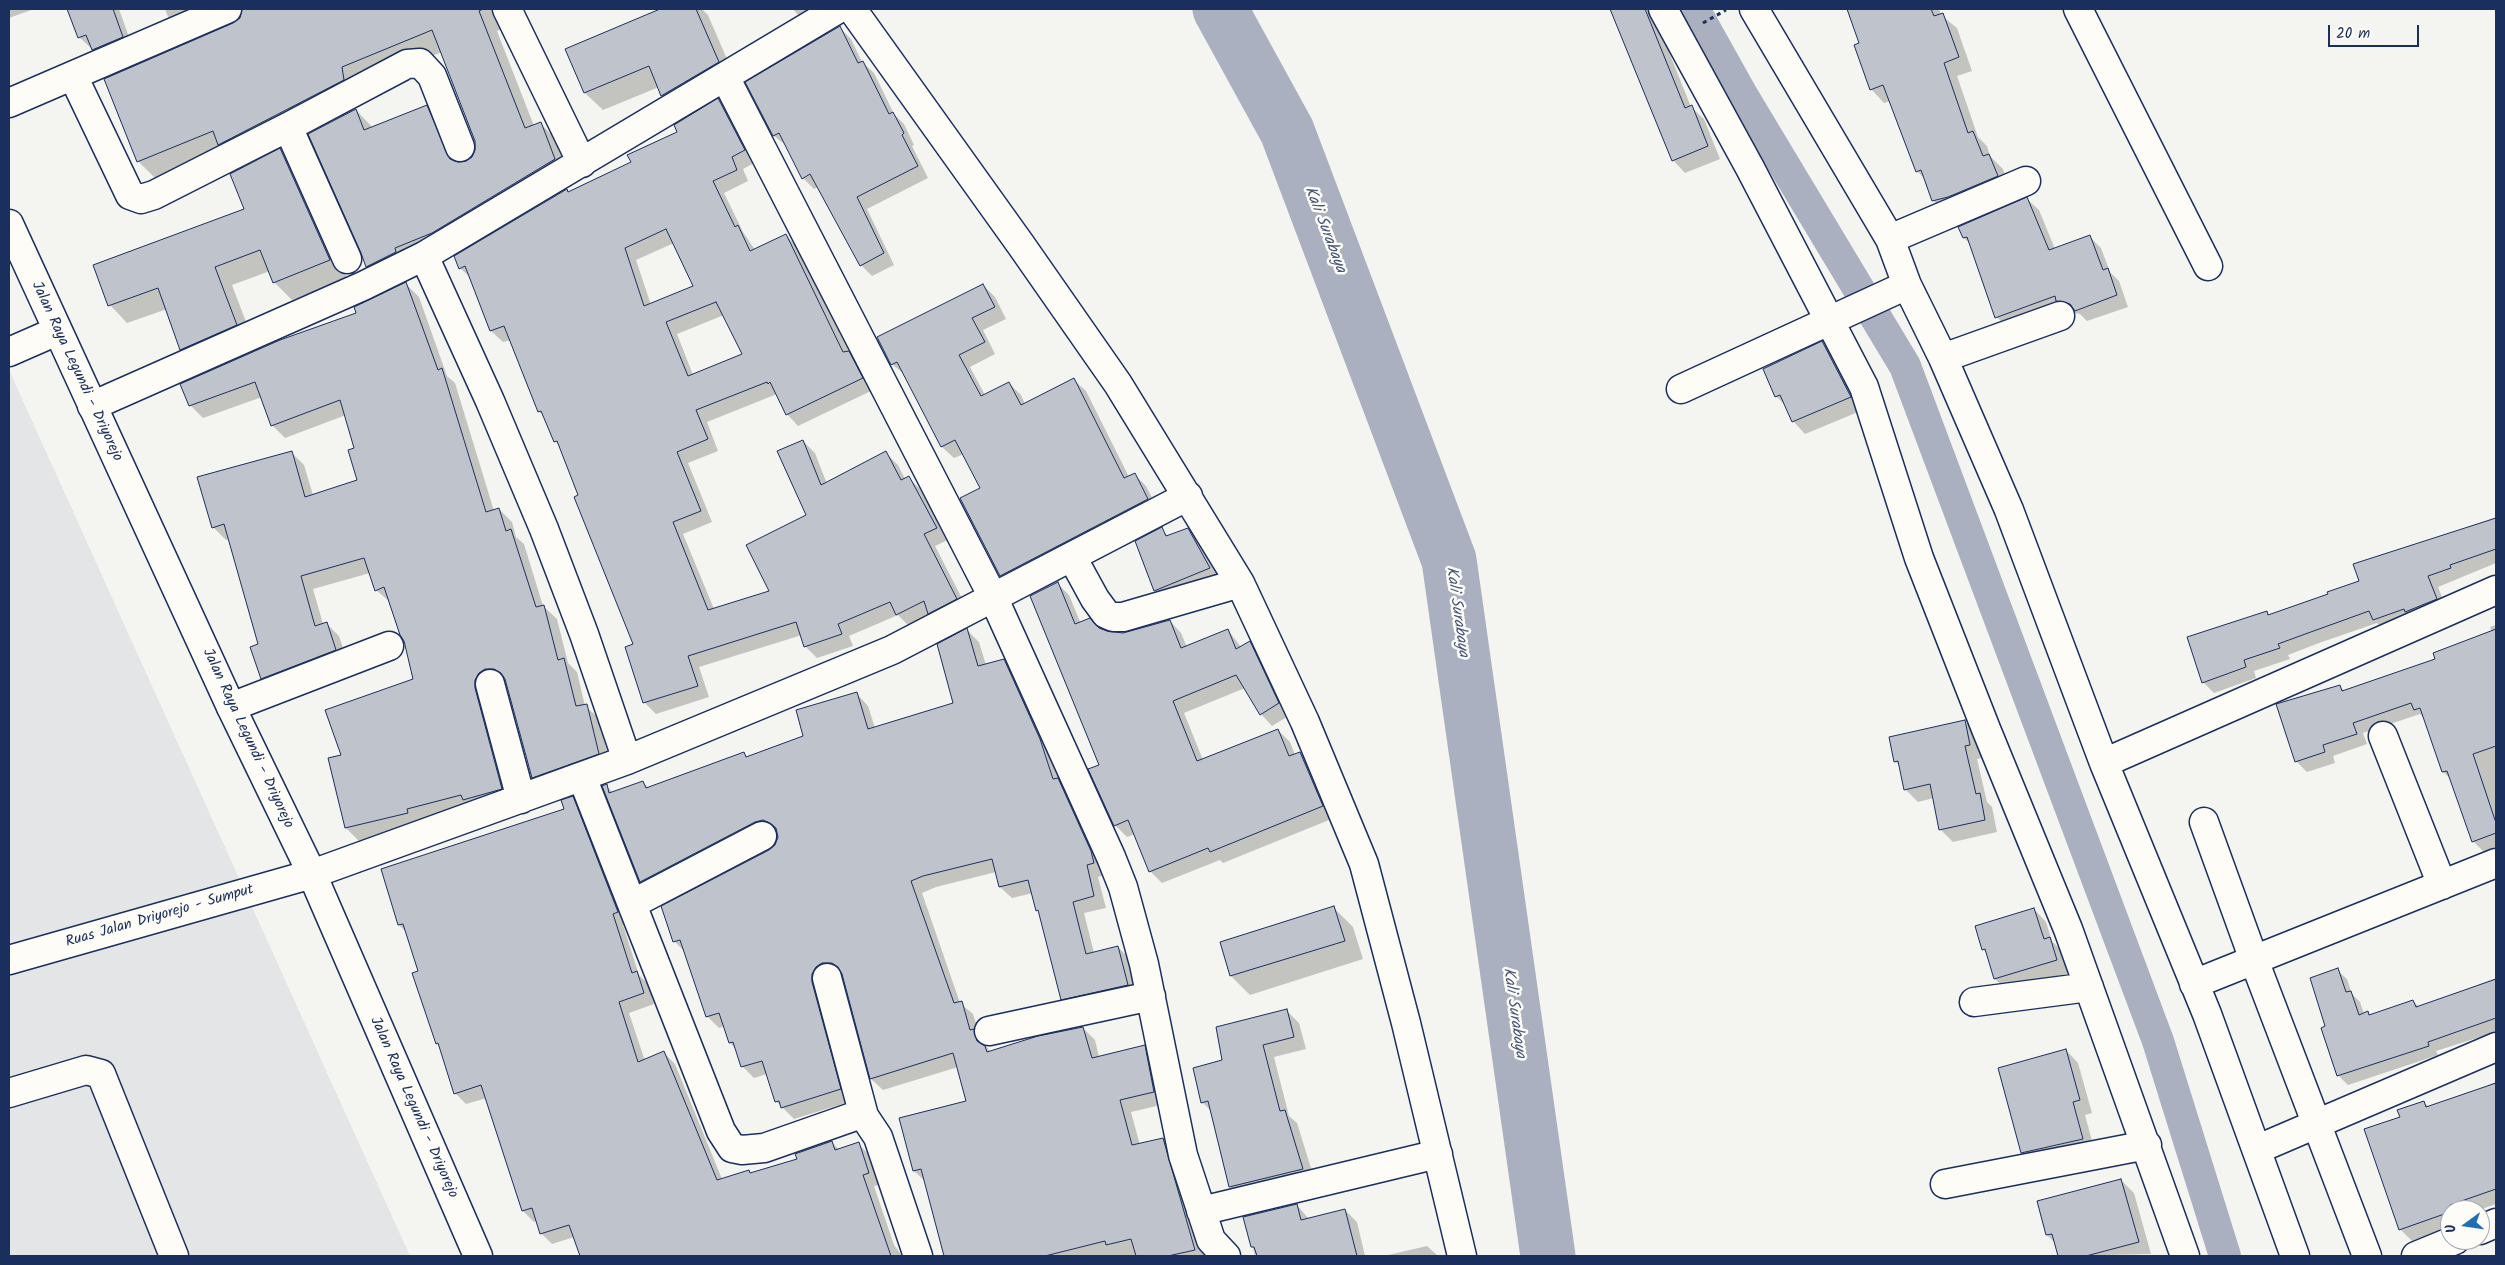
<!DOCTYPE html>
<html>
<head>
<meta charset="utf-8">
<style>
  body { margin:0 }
  #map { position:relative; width:2505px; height:1265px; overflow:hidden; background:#f4f4f1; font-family:Kalam,sans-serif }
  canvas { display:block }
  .frame { position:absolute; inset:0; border:10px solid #1b2f5e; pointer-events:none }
  .north { position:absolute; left:2440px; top:1200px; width:50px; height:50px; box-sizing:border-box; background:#fdfcf7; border:1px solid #a3aaba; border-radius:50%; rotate:256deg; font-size:14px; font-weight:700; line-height:20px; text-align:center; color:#1b2f5e }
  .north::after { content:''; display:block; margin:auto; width:18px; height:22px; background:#1f6fb2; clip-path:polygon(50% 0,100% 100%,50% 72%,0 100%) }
  .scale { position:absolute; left:2328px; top:25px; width:91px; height:22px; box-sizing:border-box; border:2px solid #1b2f5e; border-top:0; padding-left:6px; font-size:15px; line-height:18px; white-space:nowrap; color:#1b2f5e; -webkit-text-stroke:4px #fdfcf7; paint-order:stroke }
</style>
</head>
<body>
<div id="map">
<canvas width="2505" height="1265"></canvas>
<div class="frame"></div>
<div class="north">U</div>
<div class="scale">20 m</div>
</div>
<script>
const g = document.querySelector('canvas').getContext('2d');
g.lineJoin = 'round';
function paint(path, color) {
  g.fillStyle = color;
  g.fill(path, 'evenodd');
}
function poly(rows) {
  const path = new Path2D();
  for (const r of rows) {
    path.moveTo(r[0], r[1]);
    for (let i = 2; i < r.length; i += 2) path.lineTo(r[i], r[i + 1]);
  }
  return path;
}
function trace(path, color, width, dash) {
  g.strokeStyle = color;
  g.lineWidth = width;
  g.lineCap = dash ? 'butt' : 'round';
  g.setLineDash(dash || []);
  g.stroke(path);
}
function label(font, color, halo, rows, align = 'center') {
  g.font = font + ' Kalam,sans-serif';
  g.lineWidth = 5;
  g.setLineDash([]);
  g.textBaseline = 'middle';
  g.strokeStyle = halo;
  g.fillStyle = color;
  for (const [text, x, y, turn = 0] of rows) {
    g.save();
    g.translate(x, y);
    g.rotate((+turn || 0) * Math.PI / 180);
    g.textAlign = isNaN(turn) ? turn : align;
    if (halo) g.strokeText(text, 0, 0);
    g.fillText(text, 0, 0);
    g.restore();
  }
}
const built = poly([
  [9,370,410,1256,9,1256]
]);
const shadow = poly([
  [9,9,34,9,9,18],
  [68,9,119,9,133,48,105,61,79,37],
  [165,9,496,9,504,28,497,31,534,126,540,123,558,141,573,178,385,285,367,267,362,252,356,110,373,128,426,107,444,125,461,163,473,158,477,150,476,141,442,52,360,85,156,179,138,161,243,13,186,35,168,17],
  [663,9,702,9,708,15,736,80,680,113,662,95,659,87,603,110,585,93,566,50],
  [793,9,844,9,809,28],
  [1616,9,1650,9,1653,12,1691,107,1704,119,1720,159,1685,173,1673,160,1612,10],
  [1848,9,1939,9,1941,15,1957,28,1972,71,1957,76,1978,137,1987,146,1990,156,2003,169,2010,190,1947,214,1933,200,1926,180,1917,171,1890,101,1884,103,1871,89,1861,44],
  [840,28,851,39,862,62,874,73,894,114,904,124,914,145,912,146,928,178,867,209,894,265,872,276,861,265,818,187,814,189,803,178,787,146,774,136,747,83],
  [718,100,730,112,756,162,743,169,748,181,724,193,743,232,755,250,786,235,797,247,851,355,860,364,873,390,798,426,787,414,777,394,707,422,718,451,688,463,712,522,683,534,714,609,771,592,808,515,803,441,815,453,827,484,886,453,898,465,905,479,908,477,920,489,948,540,935,546,968,610,940,625,930,615,909,626,898,615,849,636,853,646,817,658,805,646,802,635,699,667,709,697,656,714,644,702,635,645,561,447,555,441,545,418,539,411,511,340,503,342,491,331,472,279,460,268,568,193,632,163,678,132],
  [674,243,695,287,651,305,636,260],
  [724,315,743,355,693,375,677,334],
  [280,150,298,168,347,278,292,300,274,282,270,271,232,285,254,343,199,367,181,349,167,309,127,323,110,305,95,265,246,210],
  [2027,199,2039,210,2055,249,2090,237,2101,248,2110,272,2119,281,2128,307,2087,321,2080,314,2069,312,2008,329,1997,317,1972,246,1964,238],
  [406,284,419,297,447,376,455,383,494,511,499,509,512,522,516,537,524,544,543,606,557,619,568,663,577,672,585,706,599,718,611,767,546,790,533,777,507,682,499,682,514,802,359,841,346,828,342,756,415,679,405,640,390,602,376,590,370,573,313,589,323,624,326,623,339,636,348,663,275,691,262,678,260,645,230,539,226,540,213,527,291,452,304,465,313,495,358,481,356,449,346,415,285,438,272,425,262,397,203,418,190,405,358,313],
  [983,285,995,297,1006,319,983,330,995,354,970,367,985,395,1009,383,1021,395,1025,404,1074,380,1086,391,1129,477,1134,474,1146,486,1159,511,1013,587,1001,576,981,488,964,454,954,458,942,447,905,375,892,364],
  [1822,343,1835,355,1863,410,1805,434,1793,421,1787,407,1776,396],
  [2496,517,2496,563,2438,587,2447,610,2384,630,2377,623,2319,643,2288,655,2290,659,2254,671,2256,678,2214,693,2203,682,2267,613,2270,616,2361,581,2418,546],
  [1161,529,1169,537,1187,529,1197,539,1219,578,1165,600,1156,590],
  [1057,583,1069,595,1081,624,1107,633,1123,634,1170,621,1181,633,1187,647,1228,630,1241,647,1249,642,1261,654,1290,715,1272,726,1261,714,1245,688,1184,713,1203,760,1278,730,1290,742,1295,755,1300,753,1312,765,1334,818,1223,863,1220,860,1162,883,1150,871,1135,834,1127,837,1115,825],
  [2496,625,2496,847,2484,852,2473,841,2452,780,2443,772,2425,719,2420,714,2363,733,2367,744,2333,756,2335,763,2307,772,2296,761,2340,687,2345,691,2437,659,2492,632,2490,627],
  [967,630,979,642,986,665,1004,660,1015,672,1052,752,1061,783,1069,791,1105,875,1098,877,1106,908,1084,913,1094,953,1118,947,1130,959,1139,997,1074,1011,1062,999,1041,914,1037,910,1033,893,1012,898,1000,887,996,872,936,887,922,893,960,1003,973,1014,980,1036,990,1052,1083,1028,1095,1040,1099,1057,1144,1046,1156,1058,1165,1104,1131,1112,1140,1145,1163,1139,1175,1151,1204,1256,944,1256,926,1182,914,1171,968,1102,958,1067,883,1090,871,1079,844,974,835,974,852,1101,794,1119,776,1101,767,1074,754,1078,742,1066,737,1050,730,1043,725,1026,719,1028,707,1016,686,953,674,941,776,845,778,833,767,834,653,893,641,881,604,786,606,785,613,793,642,782,649,788,744,753,748,758,805,737,857,694,868,706,875,728,955,704],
  [1965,722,1977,734,1982,758,1977,759,1987,802,1992,807,1997,832,1953,842,1940,829,1934,798,1918,802,1905,789,1900,766,1895,761],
  [572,798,584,809,628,923,623,925,639,975,648,984,654,1004,629,1013,645,1061,664,1053,675,1064,722,1179,749,1171,752,1174,799,1159,832,1142,839,1150,858,1144,870,1155,879,1185,874,1186,894,1245,902,1256,581,1256,574,1237,552,1244,541,1233,537,1221,534,1222,523,1211,487,1098,466,1104,455,1093,441,1048,437,1044,413,974,419,972,406,932,399,925,382,870,565,810],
  [1334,908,1353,927,1363,959,1250,995,1231,976,1221,943],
  [2034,909,2046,922,2052,941,2062,951,2069,973,2008,991,1995,979,1988,955,1983,949],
  [2337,970,2347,979,2352,994,2360,1002,2364,1014,2368,1013,2371,1016,2413,1001,2419,1007,2496,978,2496,1032,2436,1051,2438,1055,2348,1085,2338,1075,2327,1027],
  [1287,1011,1299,1023,1306,1049,1274,1057,1289,1116,1297,1123,1315,1181,1242,1199,1230,1187,1211,1111,1202,1102,1223,1061],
  [2066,1050,2078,1063,2092,1113,2085,1115,2095,1152,2035,1165,2022,1153,1999,1069],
  [2496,1082,2496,1204,2479,1210,2450,1210,2450,1227,2412,1241,2400,1229,2401,1118,2424,1102,2429,1107,2489,1087,2488,1085],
  [2121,1180,2134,1193,2151,1254,2059,1256,2056,1244,2047,1235],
  [1297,1205,1309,1219,1345,1210,1357,1222,1365,1256,1255,1256,1245,1218],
  [1427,1246,1438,1256,1384,1256]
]);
const canal = poly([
  [1694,9,1742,95,1905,366,2158,1041,2225,1256]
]);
const river = poly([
  [1220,9,1287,131,1449,560,1548,1256]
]);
const building = poly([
  [67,9,113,9,123,37,92,50,86,35,78,38,67,9],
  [242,9,483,9,479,11,525,128,541,122,555,159,432,233,395,248,396,252,366,267,361,253,308,134,356,109,364,130,427,105,450,159,458,162,466,161,472,157,475,150,475,141,432,30,342,67,344,80,218,145,213,131,137,162,104,79,233,23,240,18,242,9],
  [660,9,696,9,719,62,661,96,649,66,584,93,565,49,660,9],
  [1610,9,1645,9,1685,108,1692,105,1708,146,1672,161,1610,9],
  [1847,9,1931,9,1934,16,1943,13,1959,57,1944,63,1968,133,1973,131,1983,156,1989,154,1998,176,1948,197,1932,201,1921,170,1916,172,1883,85,1870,90,1854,45,1859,43,1847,9],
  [840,26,858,63,863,61,889,114,893,112,904,133,902,135,918,166,857,197,884,253,860,266,810,174,802,179,779,133,773,136,745,82,840,26],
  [718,98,745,150,732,157,737,170,713,181,735,227,738,225,750,251,786,234,843,352,849,351,863,378,786,415,770,382,768,384,767,382,696,410,708,439,677,452,701,511,673,522,708,610,769,591,746,545,806,515,777,451,803,440,821,485,886,451,901,480,909,476,937,528,924,534,957,599,928,614,924,601,896,615,890,602,838,624,842,634,804,647,796,622,688,656,698,686,643,703,625,647,633,644,574,497,578,495,557,441,554,442,541,411,538,412,504,326,490,331,465,266,459,269,454,256,567,189,568,192,631,162,627,155,677,132,674,125,718,98],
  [666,229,693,286,644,306,625,248,666,229],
  [716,302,742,354,688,376,666,322,716,302],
  [280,148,330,260,273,283,260,250,215,267,237,325,180,350,158,288,108,306,93,265,244,209,230,174,280,148],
  [2027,197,2049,250,2090,235,2103,270,2108,268,2117,295,2075,311,2070,304,2056,301,2055,296,1995,318,1967,237,1963,238,1958,227,2027,197],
  [406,282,438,370,442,368,486,512,499,508,506,531,511,529,536,607,544,605,558,660,564,658,576,706,587,704,599,754,532,778,505,679,501,673,494,669,485,669,479,673,475,680,475,688,502,789,463,800,461,795,407,809,408,813,345,828,328,758,341,755,325,710,413,679,404,641,400,635,384,587,375,591,364,558,301,576,315,626,327,622,336,650,261,679,250,647,258,644,224,524,212,528,197,477,292,451,305,497,357,480,348,450,354,448,340,400,271,426,255,382,189,406,180,384,280,340,356,313,354,307,406,282],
  [983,284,995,307,972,318,985,342,959,355,981,396,1009,382,1021,405,1074,378,1124,478,1135,473,1148,499,1000,576,960,498,980,488,955,440,941,447,897,362,891,365,877,337,983,284],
  [1822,341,1851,397,1792,422,1780,395,1775,397,1763,369,1822,341],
  [2496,518,2496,549,2450,565,2451,568,2428,576,2437,599,2405,612,2404,609,2373,620,2369,611,2308,633,2278,644,2280,648,2244,660,2246,667,2202,683,2187,637,2267,611,2268,615,2328,594,2327,592,2359,581,2353,564,2496,518],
  [1162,527,1166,536,1188,528,1210,568,1154,591,1135,541,1162,527],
  [1058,582,1075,624,1090,618,1099,628,1107,631,1123,633,1170,620,1181,648,1228,629,1236,649,1250,641,1279,703,1260,715,1236,675,1173,701,1197,761,1278,729,1289,756,1300,752,1323,806,1210,852,1208,848,1149,872,1128,820,1114,826,1088,769,1099,765,1030,596,1058,582],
  [967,628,978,666,1004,659,1040,739,1053,779,1058,778,1091,851,1094,863,1087,865,1094,896,1073,902,1086,954,1118,946,1128,985,1061,1000,1038,910,1036,911,1028,880,999,887,992,859,923,876,911,881,954,1003,962,1001,970,1030,974,1029,977,1041,985,1046,987,1052,1038,1036,1083,1027,1092,1058,1145,1045,1154,1092,1120,1100,1132,1145,1163,1138,1195,1250,1168,1256,1136,1256,1131,1239,1106,1245,1105,1241,1045,1256,944,1256,921,1169,913,1171,899,1118,966,1101,953,1053,870,1079,842,974,838,967,832,963,822,963,816,967,812,974,812,982,841,1089,781,1108,779,1101,775,1102,762,1061,741,1067,733,1042,729,1043,719,1013,706,1017,680,940,673,942,661,906,769,850,775,845,778,837,776,828,770,823,763,820,755,822,640,882,602,786,607,784,609,793,643,781,646,788,744,752,746,757,803,736,796,710,857,692,868,729,953,703,937,644,967,628],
  [2496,629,2496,746,2473,754,2496,823,2496,833,2472,842,2447,771,2442,772,2420,708,2414,710,2411,703,2353,723,2357,734,2323,745,2325,752,2295,762,2276,704,2340,685,2342,691,2435,659,2433,653,2496,629],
  [1965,720,1970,745,1965,746,1976,794,1980,793,1985,820,1939,830,1930,784,1904,790,1898,761,1894,762,1889,737,1965,720],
  [573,796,618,912,613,914,632,973,637,971,644,993,619,1002,638,1062,664,1051,717,1180,749,1170,750,1173,797,1159,795,1154,832,1141,835,1150,859,1142,869,1173,863,1175,891,1256,580,1256,569,1225,540,1234,532,1208,522,1211,481,1085,454,1094,438,1043,436,1044,412,973,418,971,403,924,398,925,381,869,564,809,561,800,573,796],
  [1334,906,1345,941,1230,976,1220,942,1334,906],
  [2034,908,2044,939,2050,937,2057,960,1994,979,1985,949,1982,950,1975,926,2034,908],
  [2338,968,2346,992,2351,991,2359,1015,2368,1011,2369,1015,2413,1000,2416,1007,2496,979,2496,1018,2428,1042,2429,1046,2337,1076,2321,1028,2325,1026,2310,978,2338,968],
  [1287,1009,1294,1037,1263,1045,1280,1111,1285,1110,1303,1169,1229,1187,1208,1101,1201,1103,1193,1068,1222,1060,1216,1027,1287,1009],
  [2066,1049,2080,1100,2073,1102,2083,1139,2021,1153,1998,1068,2066,1049],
  [2496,1083,2496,1189,2450,1205,2450,1212,2399,1230,2364,1129,2400,1117,2397,1110,2424,1101,2426,1107,2496,1083],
  [2121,1179,2139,1242,2086,1256,2058,1256,2052,1234,2046,1235,2037,1201,2121,1179],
  [1297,1204,1301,1220,1345,1209,1357,1256,1257,1256,1254,1247,1251,1247,1243,1217,1297,1204]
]);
const path = poly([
  [1703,23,1726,10]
]);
const minor = poly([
  [507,9,582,163],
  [852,9,1021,245,1118,384,1240,583,1305,722,1364,864,1406,1023,1462,1256],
  [1663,9,1750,168,1864,387,1919,558,1986,729,2068,929,2185,1256],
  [1754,9,1890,239,1907,285,1943,358,2009,510,2104,763,2207,1014,2295,1256],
  [2078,9,2208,266],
  [73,76,130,195,141,199,154,195,288,127,407,64,420,63,432,76,460,147],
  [725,77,994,599,1111,857,1123,887,1144,964,1183,1155,1211,1240,1226,1256],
  [9,103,227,9],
  [288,127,347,259],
  [1890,239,2026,181],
  [424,256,490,401,544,529,584,634,627,760],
  [9,352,57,331],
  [1943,358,2060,316],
  [1681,389,1907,285],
  [92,406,363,286,424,256,838,9],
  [1072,557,1095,599,1106,614,1113,617,1123,617,1240,583],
  [490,684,521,799],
  [231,707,389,646],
  [2383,736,2442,885],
  [2104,763,2496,590],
  [582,777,721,1131,732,1148,742,1150,764,1148,858,1115,864,1116,878,1137,918,1256],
  [2204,822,2254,960,2367,1256],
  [312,874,627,760,892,650,1188,496],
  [632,904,762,836],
  [827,978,864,1116],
  [2194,984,2496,863],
  [1974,1002,2089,987],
  [989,1031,1151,996],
  [9,1093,86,1070,101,1074,174,1256],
  [2258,1149,2496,1047],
  [1945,1184,2147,1145],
  [1201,1211,1438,1154],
  [2480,1230,2496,1223],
  [2416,1256,2455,1240]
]);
const major = poly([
  [9,224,231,707,312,874,478,1256],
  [9,960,312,874]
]);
const streetNames = [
  ["Jalan Raya Legundi - Driyorejo",76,372,65],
  ["Jalan Raya Legundi - Driyorejo",247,739,65],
  ["Ruas Jalan Driyorejo - Sumput",160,917,-16],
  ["Jalan Raya Legundi - Driyorejo",413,1108,66]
];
const waterNames = [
  ["Kali Surabaya",1324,230,69],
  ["Kali Surabaya",1456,612,82],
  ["Kali Surabaya",1513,1013,82]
];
paint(built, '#e4e5e6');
paint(shadow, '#0003');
trace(canal, '#aab0bf', 32);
trace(river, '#aab0bf', 55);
paint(building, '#bfc3cc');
trace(building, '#1b2f5e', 1);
trace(minor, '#1b2f5e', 31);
trace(major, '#1b2f5e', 31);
trace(path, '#1b2f5e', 3, [4, 4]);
trace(minor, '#fdfcf7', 28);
trace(major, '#fdfcf7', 28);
label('15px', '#1b2f5e', '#fdfcf7', streetNames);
label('italic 16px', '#46567b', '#fdfcf7', waterNames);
</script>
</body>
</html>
